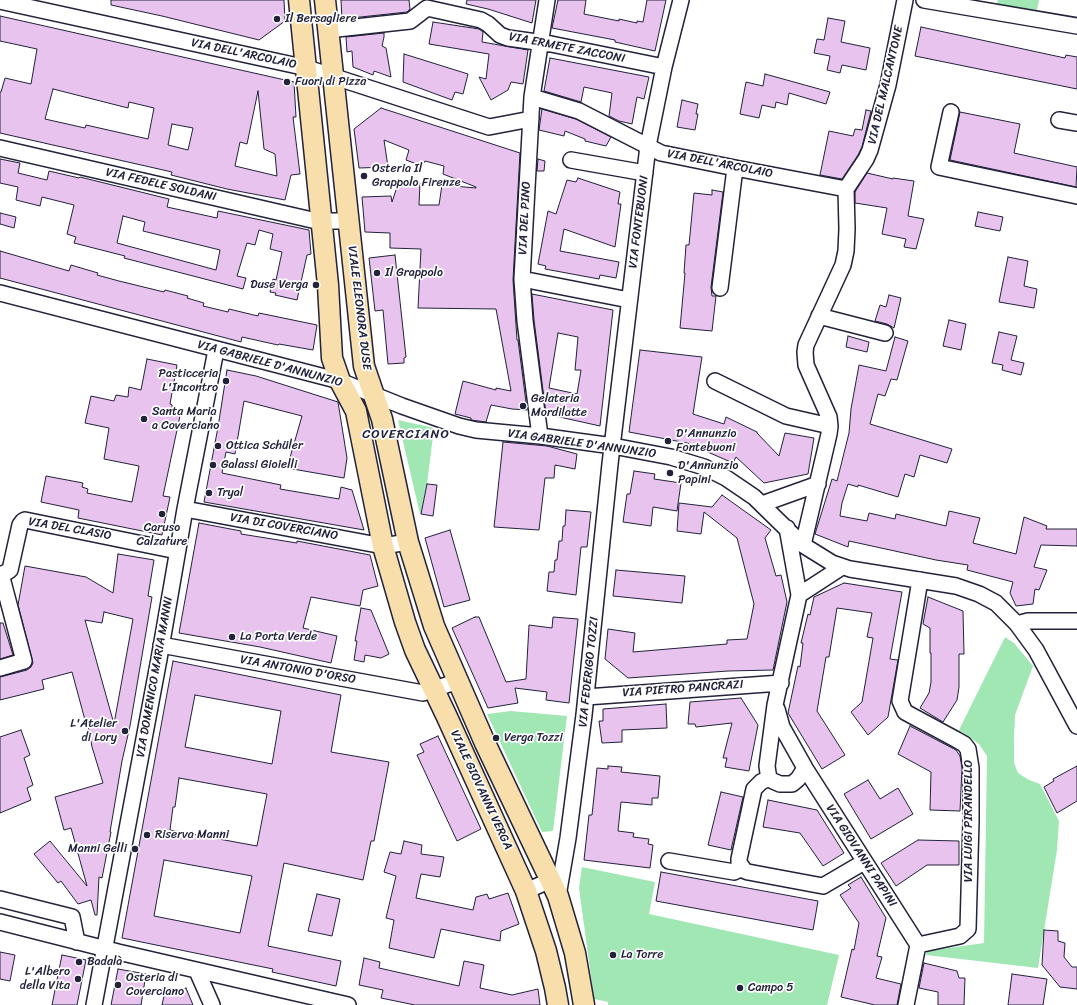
<!DOCTYPE html>
<html>
<head>
<meta charset="utf-8">
<style>
  body { margin:0 }
  canvas { display:block; background:#fff }
</style>
</head>
<body>
<canvas width="1077" height="1005"></canvas>
<script>
const g = document.querySelector('canvas').getContext('2d');
g.lineJoin = 'round';
function paint(path, color) {
  g.fillStyle = color;
  g.fill(path, 'evenodd');
}
function poly(rows) {
  const path = new Path2D();
  for (const r of rows) {
    path.moveTo(r[0], r[1]);
    for (let i = 2; i < r.length; i += 2) path.lineTo(r[i], r[i + 1]);
  }
  return path;
}
function trace(path, color, width, dash) {
  g.strokeStyle = color;
  g.lineWidth = width;
  g.lineCap = dash ? 'butt' : 'round';
  g.setLineDash(dash || []);
  g.stroke(path);
}
function label(font, color, halo, rows, align = 'center') {
  g.font = font + ' Sriracha,sans-serif';
  g.lineWidth = 3.5;
  g.setLineDash([]);
  g.textBaseline = 'middle';
  g.strokeStyle = halo;
  g.fillStyle = color;
  for (const [text, x, y, turn = 0] of rows) {
    g.save();
    g.translate(x, y);
    g.rotate((+turn || 0) * Math.PI / 180);
    g.textAlign = isNaN(turn) ? turn : align;
    if (halo) g.strokeText(text, 0, 0);
    g.fillText(text, 0, 0);
    g.restore();
  }
}
const green = poly([
  [998,0,1039,0,1037,10,997,4],
  [398,420,434,428,427,484,421,514,420,514],
  [1005,637,1014,643,1033,666,1015,715,1014,739,1014,763,1018,773,1029,780,1040,784,1059,821,1057,850,1038,968,926,955,927,951,984,943,987,756,979,744,959,730],
  [511,711,567,716,553,831,542,832,487,714],
  [582,867,655,882,649,914,839,955,827,1005,608,1005,608,1002,594,999,579,888]
]);
const building = poly([
  [111,0,284,0,285,21,259,40,162,16,111,5,111,0],
  [341,0,409,0,410,9,407,12,342,19,341,0],
  [467,0,536,0,532,23,488,9,466,4,467,0],
  [558,0,586,0,584,14,619,21,619,19,637,23,637,21,643,22,647,0,666,0,655,51,615,42,615,40,552,28,558,0],
  [0,16,294,82,296,117,293,117,300,174,291,175,285,200,227,189,171,175,172,172,0,133,0,92,1,92,5,78,31,84,37,49,0,41,0,16],
  [53,89,128,108,129,102,154,108,148,139,86,125,85,128,45,119,53,89],
  [258,91,264,149,275,154,277,176,235,166,240,142,247,144,258,91],
  [172,124,193,128,188,150,168,145,172,124],
  [828,18,845,21,841,42,870,48,866,70,842,65,840,73,827,70,830,56,814,53,817,39,824,40,828,18],
  [433,22,479,29,483,32,482,42,528,50,523,84,511,82,508,90,491,100,479,77,486,79,489,54,429,44,433,22],
  [921,27,1065,58,1066,55,1077,57,1077,89,915,56,921,27],
  [384,33,384,37,382,46,386,48,391,77,374,71,373,75,353,67,352,51,347,52,346,37,384,33],
  [404,54,468,74,463,94,455,92,452,100,403,82,404,54],
  [550,58,649,77,644,99,637,97,632,124,619,121,609,116,612,93,584,87,581,102,544,91,550,58],
  [765,74,830,92,826,104,789,93,787,105,776,102,775,108,762,105,759,118,740,114,746,82,763,86,765,74],
  [682,100,698,104,696,114,698,114,695,130,677,127,682,100],
  [381,108,520,153,513,280,517,340,518,340,527,410,512,409,491,405,486,422,471,420,471,418,455,414,463,381,496,390,496,388,511,391,496,309,418,308,421,249,390,248,390,233,365,232,362,197,391,196,392,202,399,181,420,183,419,205,439,205,442,185,476,188,476,187,443,174,444,166,425,161,422,166,406,160,409,150,384,140,388,167,359,168,354,129,381,108],
  [542,109,576,119,611,137,606,146,585,141,585,139,565,131,564,136,539,130,542,109],
  [866,110,871,111,862,147,858,155,842,179,820,175,829,131,853,136,855,129,862,130,866,110],
  [960,112,1020,124,1014,153,1077,167,1076,187,950,160,960,112],
  [0,159,20,163,18,173,47,180,49,171,79,178,80,177,169,199,167,207,217,218,218,211,309,230,311,254,307,255,297,300,275,295,276,293,270,292,273,279,276,280,282,252,270,249,273,234,259,230,255,245,247,243,237,276,246,278,243,289,124,258,125,256,74,243,76,237,67,234,74,205,42,197,40,206,16,200,18,187,0,183,0,159],
  [123,216,145,222,143,231,220,250,216,270,117,243,123,216],
  [538,159,545,161,544,171,537,171,538,159],
  [867,173,893,179,893,178,914,181,908,216,924,219,916,249,904,247,906,239,882,234,887,208,855,203,855,192,867,173],
  [578,178,620,192,618,204,621,204,615,247,564,229,560,251,619,262,616,278,600,275,599,279,545,269,546,266,538,264,548,211,556,214,567,180,576,182,578,178],
  [712,190,723,192,711,287,712,296,716,296,712,331,680,328,685,273,684,273,686,245,689,245,694,193,712,195,712,190],
  [978,212,1003,217,1000,231,975,226,978,212],
  [0,213,16,217,14,228,0,224,0,213],
  [0,251,69,271,71,265,98,273,97,275,119,281,164,292,165,290,188,296,187,298,204,303,203,306,228,312,229,309,258,316,259,313,317,325,313,350,279,344,278,345,242,337,241,342,0,278,0,251],
  [395,255,406,357,404,358,404,363,388,364,383,310,375,311,369,258,395,255],
  [1008,257,1028,261,1024,286,1037,289,1034,308,999,302,1008,257],
  [532,294,613,310,600,426,546,414,534,320,532,294],
  [558,333,578,337,575,370,581,370,577,394,549,388,558,333],
  [889,295,901,298,894,328,887,324,875,321,880,305,886,307,889,295],
  [949,320,966,324,961,350,943,346,949,320],
  [999,332,1017,336,1011,360,1024,363,1021,375,1002,370,1003,365,992,363,999,332],
  [848,336,869,342,867,352,846,347,848,336],
  [895,337,908,341,897,380,891,379,885,396,878,394,870,424,952,449,947,463,920,455,914,477,905,474,898,497,858,485,858,487,848,484,842,503,840,516,867,521,869,513,895,519,896,514,946,526,949,511,980,518,973,543,1016,554,1024,517,1047,526,1046,529,1077,529,1077,546,1041,545,1034,567,1047,570,1039,590,1035,589,1033,604,1016,606,1010,593,1013,582,967,570,968,565,936,560,849,541,848,547,815,534,832,479,837,481,849,433,851,409,859,365,886,371,895,337],
  [640,350,702,357,693,414,724,424,726,417,757,432,757,433,779,456,785,433,814,438,808,474,764,483,736,457,733,463,687,443,629,432,640,350],
  [147,359,177,365,170,404,172,405,172,409,181,411,163,496,170,497,162,535,78,518,79,510,41,502,46,476,83,483,82,487,88,489,87,493,132,502,139,466,104,459,109,428,85,423,91,396,114,401,116,395,128,397,129,387,141,390,147,359],
  [227,370,256,376,338,402,347,458,344,478,287,468,302,416,244,401,235,454,226,452,222,473,281,485,280,489,339,499,341,487,352,490,364,530,204,502,218,427,227,370],
  [503,442,547,446,577,454,575,469,555,465,554,478,545,478,539,530,494,527,503,442],
  [634,471,655,474,654,479,681,483,677,511,653,507,651,526,623,522,627,494,630,494,634,471],
  [427,484,437,485,433,516,421,514,427,484],
  [722,495,771,530,765,538,776,576,781,575,787,602,773,670,728,671,628,678,605,659,608,629,635,633,633,652,727,644,727,640,747,639,754,604,737,538,704,512,701,534,677,531,679,503,712,507,722,495],
  [566,510,591,512,587,547,581,547,576,595,547,591,549,572,554,572,555,560,557,560,559,541,562,541,563,526,565,526,566,510],
  [199,523,241,531,241,534,297,543,297,541,370,555,378,586,363,590,360,606,311,597,303,628,337,636,331,663,260,647,179,633,199,523],
  [450,530,470,600,444,607,425,538,450,530],
  [118,554,154,560,148,596,152,597,130,726,122,761,110,832,111,832,102,878,99,877,97,915,95,915,91,900,78,904,61,881,58,883,34,854,50,841,87,886,71,828,64,830,55,797,103,783,92,747,87,720,85,720,72,672,42,680,44,689,0,700,0,677,27,670,31,667,33,663,18,605,25,566,86,577,113,593,118,554],
  [104,612,133,619,114,724,85,620,102,623,104,612],
  [616,570,685,576,682,603,613,596,616,570],
  [844,583,902,592,890,659,898,660,888,717,868,735,851,712,862,702,873,638,867,637,872,613,837,608,829,657,826,657,817,711,845,755,822,769,788,713,798,666,800,667,803,643,801,643,808,614,810,615,814,597,844,583],
  [928,597,963,611,964,654,959,654,959,687,957,700,943,722,920,708,929,693,931,682,931,653,930,653,930,628,923,624,928,597],
  [361,608,371,610,389,654,381,658,365,655,364,662,354,660,357,641,355,641,361,608],
  [475,617,479,617,506,682,526,679,529,625,552,628,553,617,578,619,569,703,546,700,547,692,515,688,518,703,488,708,452,628,475,617],
  [0,623,3,623,13,655,0,659,0,623],
  [173,661,341,695,331,752,389,762,374,841,371,841,363,880,284,863,268,946,341,961,336,986,272,972,273,969,122,938,173,661],
  [195,695,281,711,272,764,185,747,195,695],
  [179,778,267,794,257,846,170,830,173,807,175,807,179,778],
  [164,860,252,876,240,933,154,916,164,860],
  [741,698,758,725,749,771,725,767,727,758,723,758,732,723,696,727,695,724,688,724,690,702,741,698],
  [666,704,667,728,622,730,622,742,602,743,599,721,603,721,603,709,666,704],
  [910,726,956,750,960,756,962,768,960,811,930,810,931,772,898,754,910,726],
  [21,730,30,755,24,758,33,785,27,788,31,800,0,813,0,737,21,730],
  [438,736,481,829,457,841,417,755,424,752,420,744,438,736],
  [608,766,622,767,621,772,660,776,658,798,652,798,652,805,621,802,618,831,634,833,633,837,649,839,648,844,653,845,650,868,584,860,589,815,592,815,597,768,608,769,608,766],
  [1077,766,1077,801,1057,813,1044,787,1054,781,1053,779,1077,766],
  [868,780,880,799,898,788,913,814,871,839,844,794,868,780],
  [721,792,743,797,731,850,708,845,721,792],
  [768,800,817,810,844,853,823,866,800,833,763,827,768,800],
  [918,840,959,841,959,865,927,865,896,886,881,863,918,840],
  [404,841,422,845,421,854,444,857,440,877,421,874,416,898,473,910,476,897,487,894,489,899,508,893,519,924,501,931,500,941,441,929,434,958,389,948,394,920,386,918,396,876,384,872,390,852,401,854,404,841],
  [661,872,818,901,813,930,656,901,661,872],
  [861,877,886,918,877,956,882,957,876,978,901,984,897,1005,875,1005,841,997,852,949,854,950,859,923,840,895,851,888,848,885,861,877],
  [317,894,340,899,332,936,308,931,317,894],
  [1044,930,1058,931,1058,941,1065,943,1064,957,1072,967,1077,967,1077,989,1060,987,1042,965,1044,930],
  [0,952,15,955,10,981,0,979,0,952],
  [62,955,86,960,77,1005,52,1005,62,955],
  [364,958,380,962,379,968,459,986,464,961,484,965,480,988,512,995,538,989,540,1005,415,1005,381,998,383,990,359,985,364,958],
  [924,963,957,971,959,978,965,978,964,1005,938,1005,938,992,919,988,924,963],
  [118,969,146,974,141,1005,111,1005,118,969],
  [1012,974,1047,979,1043,1005,1008,1005,1012,974],
  [186,988,193,1005,162,1005,165,991,174,994,186,988]
]);
const minor = poly([
  [924,0,1077,26],
  [0,1,307,68,489,127,531,119],
  [328,30,410,21,427,8,481,20,488,24,500,35,508,38,551,44,664,67],
  [532,97,579,111,661,153,735,168,846,189],
  [951,112,939,167,1077,196],
  [1059,120,1077,123],
  [0,148,312,220,322,221,348,221],
  [571,160,645,173],
  [522,279,629,300],
  [720,288,735,168],
  [0,293,340,381,402,406,459,426,476,430,540,436,613,446,671,457,704,467,726,478,754,497,803,545,832,563,850,569,956,586,979,594,996,603,1017,624,1036,650,1077,726],
  [819,316,885,333],
  [715,381,786,416,830,426],
  [540,436,525,321,522,279,532,97,547,0],
  [762,504,818,484],
  [185,509,383,546,408,542],
  [787,528,799,595,775,705,767,766,768,773,769,778,773,781,780,784,792,784,798,779,805,768],
  [803,545,829,434,830,426,829,417,806,365,805,352,806,345,843,265,846,251,847,229,846,189,866,159,870,150,888,85,905,0],
  [0,575,7,572,10,570,20,525,23,521,25,520,177,551],
  [799,595,842,567],
  [1017,624,1028,621,1077,621],
  [161,645,423,693,458,681],
  [0,668,24,661,1,574],
  [586,697,781,683],
  [777,709,782,727,805,768,918,945],
  [769,778,761,782,754,789,739,859,739,863,745,871,748,872,823,886,864,862],
  [669,861,734,872,742,868],
  [526,891,551,880],
  [558,896,568,838,584,715,610,464,648,146,664,67,681,0],
  [0,899,72,917,77,942],
  [0,922,118,952,348,1005],
  [918,945,960,936,968,929,971,821,971,768,968,749,964,744,957,740,905,712,900,701,920,580],
  [197,971,212,1005],
  [94,1005,159,659,185,509,216,350],
  [906,1005,918,945]
]);
const major = poly([
  [299,0,328,285,332,358,340,381,356,411,383,546,405,622,415,650,447,717,526,891,546,951,555,988,558,1005],
  [325,0,364,366,382,419,408,542,434,626,485,743,558,896,575,953,584,1005]
]);
const markers = [
  [277,19,4,"#22223b"],
  [287,82,4,"#22223b"],
  [364,176,4,"#22223b"],
  [377,273,4,"#22223b"],
  [316,285,4,"#22223b"],
  [226,381,4,"#22223b"],
  [523,406,4,"#22223b"],
  [144,419,4,"#22223b"],
  [668,441,4,"#22223b"],
  [218,446,4,"#22223b"],
  [213,465,4,"#22223b"],
  [670,473,4,"#22223b"],
  [209,493,4,"#22223b"],
  [162,514,4,"#22223b"],
  [232,637,4,"#22223b"],
  [125,731,4,"#22223b"],
  [496,738,4,"#22223b"],
  [147,835,4,"#22223b"],
  [135,849,4,"#22223b"],
  [613,955,4,"#22223b"],
  [79,962,4,"#22223b"],
  [78,979,4,"#22223b"],
  [118,985,4,"#22223b"],
  [740,988,4,"#22223b"]
];
const poiNames = [
  ["Il Bersagliere",285,19],
  ["Fuori di Pizza",295,82],
  ["Osteria Il",372,169],
  ["Grappolo Firenze",372,183],
  ["Il Grappolo",385,273],
  ["Duse Verga",308,285,"right"],
  ["Pasticceria",218,374,"right"],
  ["L'Incontro",218,388,"right"],
  ["Gelateria",531,399],
  ["Mordilatte",531,413],
  ["Santa Maria",152,412],
  ["a Coverciano",152,426],
  ["D'Annunzio",676,434],
  ["Fontebuoni",676,448],
  ["Ottica Schüler",226,446],
  ["Galassi Gioielli",221,465],
  ["D'Annunzio",678,466],
  ["Papini",678,480],
  ["Tryal",217,493],
  ["Caruso",162,528,"center"],
  ["Calzature",162,542,"center"],
  ["La Porta Verde",240,637],
  ["L'Atelier",117,724,"right"],
  ["di Lory",117,738,"right"],
  ["Verga Tozzi",504,738],
  ["Riserva Manni",155,835],
  ["Manni Gelli",127,849,"right"],
  ["La Torre",621,955],
  ["Badalà",87,962],
  ["L'Albero",70,972,"right"],
  ["della Vita",70,986,"right"],
  ["Osteria di",126,978],
  ["Coverciano",126,992],
  ["Campo 5",748,988]
];
const streetNames = [
  ["VIA ERMETE ZACCONI",567,48,11],
  ["VIA DELL'ARCOLAIO",244,54,12],
  ["VIA DEL MALCANTONE",886,85,-77],
  ["VIA DELL'ARCOLAIO",720,164,11],
  ["VIA FEDELE SOLDANI",161,185,13],
  ["VIA DEL PINO",525,218,-87],
  ["VIA FONTEBUONI",639,222,-83],
  ["VIALE ELEONORA DUSE",359,308,83],
  ["VIA GABRIELE D'ANNUNZIO",270,364,15],
  ["VIA GABRIELE D'ANNUNZIO",582,444,8],
  ["VIA DI COVERCIANO",284,527,10],
  ["VIA DEL CLASIO",70,529,10],
  ["VIA ANTONIO D'ORSO",298,670,10],
  ["VIA FEDERIGO TOZZI",589,672,-84],
  ["VIA DOMENICO MARIA MANNI",155,677,-80],
  ["VIA PIETRO PANCRAZI",683,689,-4],
  ["VIALE GIOVANNI VERGA",481,790,65],
  ["VIA LUIGI PIRANDELLO",969,821,-90],
  ["VIA GIOVANNI PAPINI",861,856,57]
];
const neighbourhoodNames = [
  ["COVERCIANO",406,435]
];
paint(green, '#a0e7b4');
paint(building, '#e7c3ee');
trace(building, '#22223b', 1);
trace(minor, '#22223b', 18);
trace(major, '#22223b', 23);
trace(minor, '#fff', 15);
trace(major, '#f8deab', 20);
for (const [x, y, r, color] of markers) {
  const dot = new Path2D();
  dot.arc(x, y, r, 0, 2 * Math.PI);
  g.fillStyle = color;
  g.fill(dot);
  trace(dot, '#fff', 1.5);
}
label('12px', '#22223b', '#fff', poiNames, 'left');
label('12px', '#22223b', '#fff', streetNames);
g.letterSpacing = '1px';
label('13px', '#22223b', '#fff', neighbourhoodNames);
g.letterSpacing = '0px';
</script>
</body>
</html>
